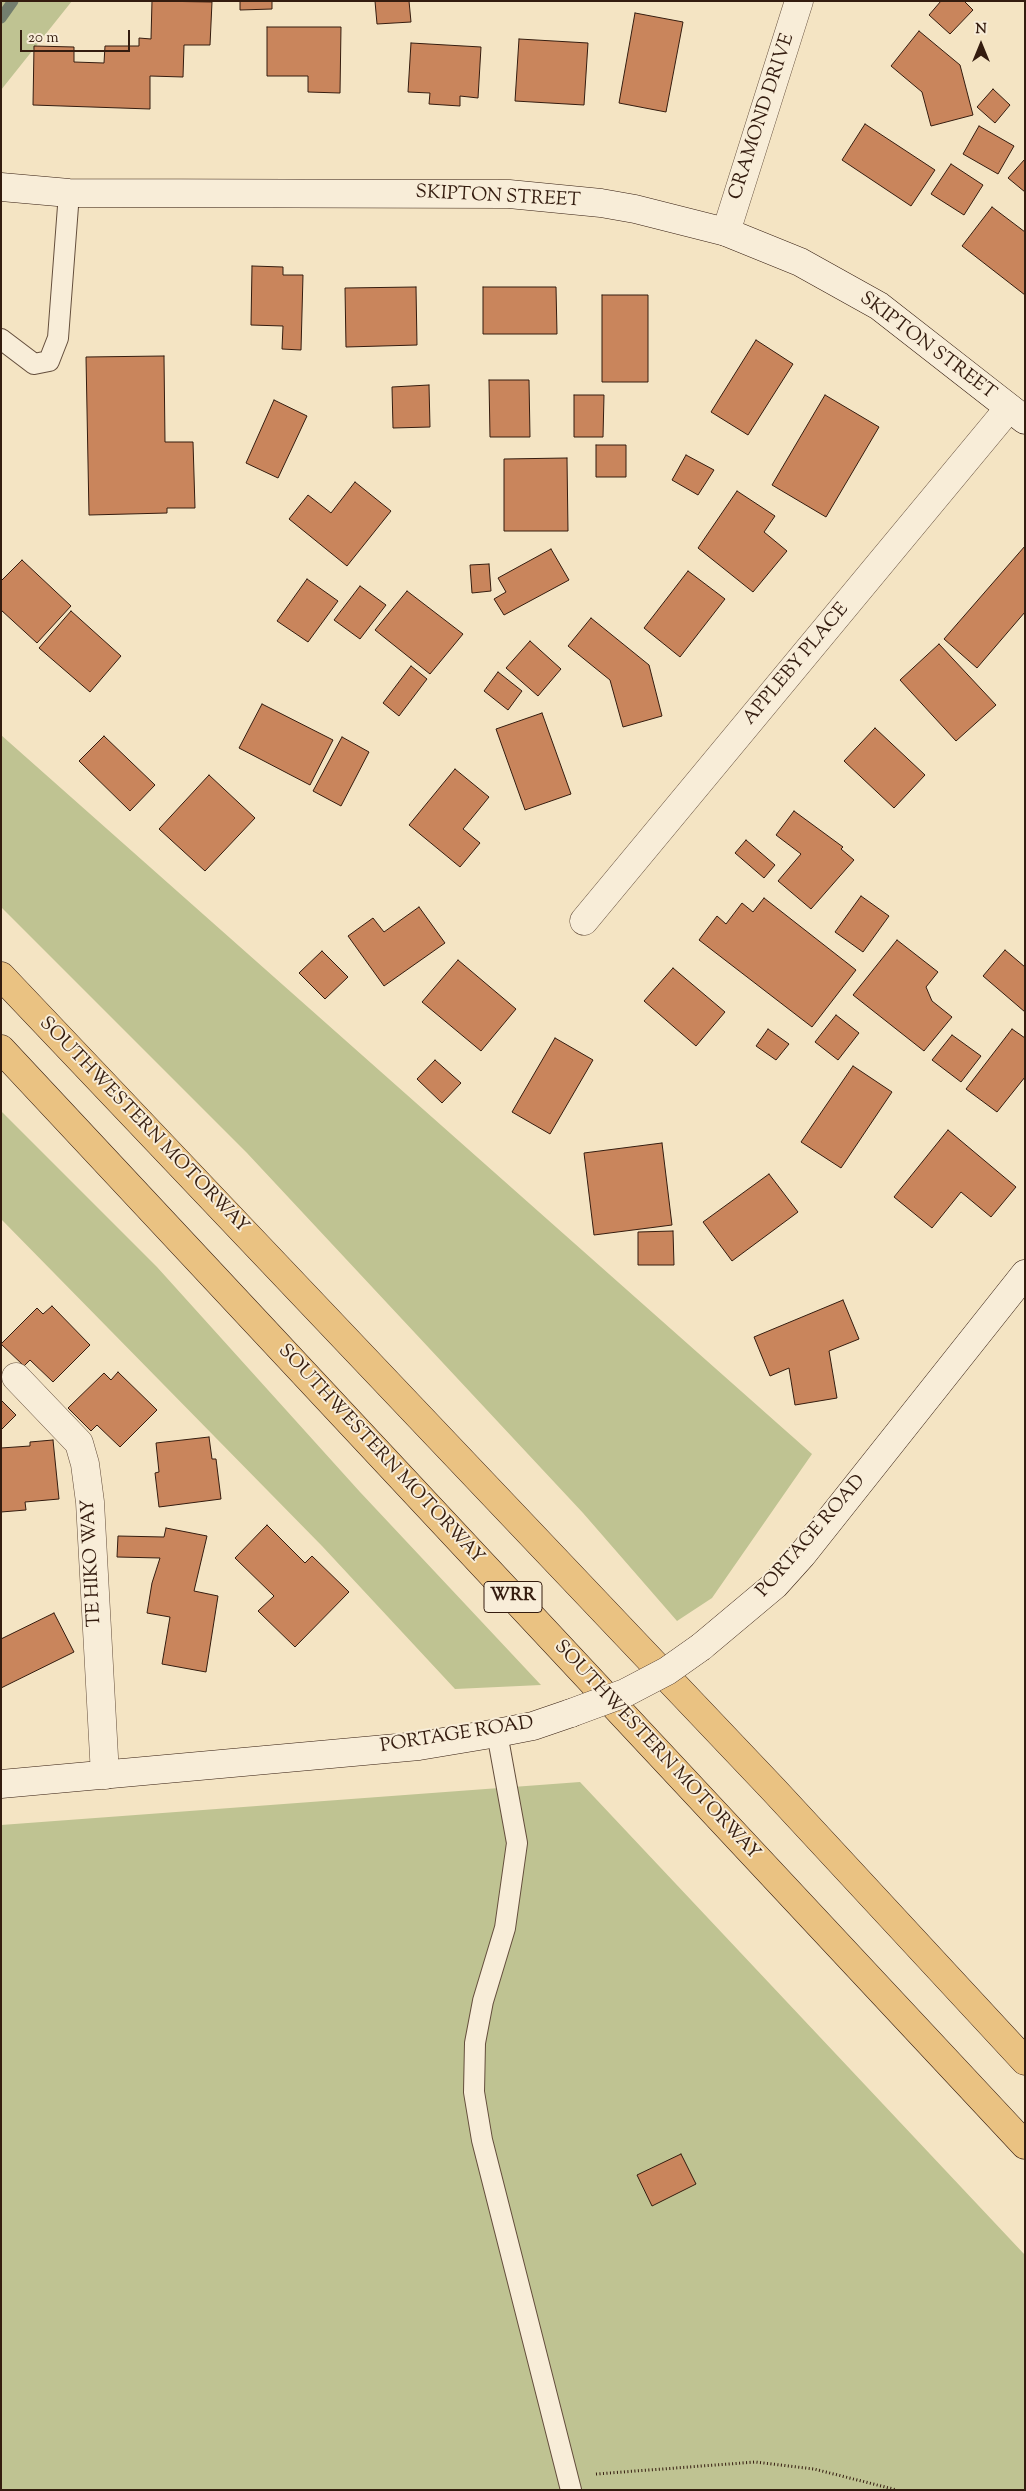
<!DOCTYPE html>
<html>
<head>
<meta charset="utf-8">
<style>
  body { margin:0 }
  #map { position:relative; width:1026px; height:2491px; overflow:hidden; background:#f4e4c3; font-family:"Sorts Mill Goudy",serif }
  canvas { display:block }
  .frame { position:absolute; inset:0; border:2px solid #341c0f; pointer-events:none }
  .north { position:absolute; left:956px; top:20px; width:50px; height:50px; -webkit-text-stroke:4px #f8edd8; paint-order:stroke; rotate:0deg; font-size:14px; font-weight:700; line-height:20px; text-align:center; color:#341c0f }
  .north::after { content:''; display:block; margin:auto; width:18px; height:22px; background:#341c0f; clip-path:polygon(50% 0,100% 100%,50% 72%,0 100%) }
  .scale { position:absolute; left:20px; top:30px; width:110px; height:22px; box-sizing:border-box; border:2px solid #341c0f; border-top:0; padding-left:6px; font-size:15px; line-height:18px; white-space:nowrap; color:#341c0f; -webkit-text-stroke:4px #f8edd8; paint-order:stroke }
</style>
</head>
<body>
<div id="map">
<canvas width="1026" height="2491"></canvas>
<div class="frame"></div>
<div class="north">N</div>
<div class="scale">20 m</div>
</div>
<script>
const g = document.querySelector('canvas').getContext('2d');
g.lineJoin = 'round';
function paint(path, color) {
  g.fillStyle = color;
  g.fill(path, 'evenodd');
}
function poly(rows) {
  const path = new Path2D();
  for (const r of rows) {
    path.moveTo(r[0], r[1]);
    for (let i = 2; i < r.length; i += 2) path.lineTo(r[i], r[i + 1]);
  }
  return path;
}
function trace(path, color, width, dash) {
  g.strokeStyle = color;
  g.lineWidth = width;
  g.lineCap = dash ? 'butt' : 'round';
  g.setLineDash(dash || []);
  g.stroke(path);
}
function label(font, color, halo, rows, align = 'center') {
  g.font = font + ' "Sorts Mill Goudy",serif';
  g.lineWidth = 4;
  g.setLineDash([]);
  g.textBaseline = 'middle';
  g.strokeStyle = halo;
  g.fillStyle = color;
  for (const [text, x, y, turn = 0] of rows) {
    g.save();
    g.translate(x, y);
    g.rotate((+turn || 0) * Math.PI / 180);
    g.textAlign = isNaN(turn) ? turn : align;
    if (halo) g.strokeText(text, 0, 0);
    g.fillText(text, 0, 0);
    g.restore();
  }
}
const green = poly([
  [1,1,72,1,1,90],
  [1,735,812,1454,712,1598,677,1621,583,1513,247,1153,1,907],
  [1,1111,157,1267,360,1492,541,1685,455,1689,322,1546,1,1219],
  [580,1782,1025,2255,1025,2490,1,2490,1,1825]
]);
const stream = poly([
  [1,18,13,1]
]);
const building = poly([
  [152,1,212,2,210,45,184,45,183,77,150,76,150,109,33,105,34,46,74,47,74,62,104,63,105,46,139,46,139,38,151,39,152,1],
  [240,1,272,1,272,9,240,10,240,1],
  [375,1,409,1,411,22,377,24,375,1],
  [941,1,964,1,973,10,950,34,929,15,941,1],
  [635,13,683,22,666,112,619,103,635,13],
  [267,27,341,27,340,93,308,92,308,76,267,76,267,27],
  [919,31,960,65,973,115,931,126,922,92,891,66,919,31],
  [519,39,588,43,584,105,515,101,519,39],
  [411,43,481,47,478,98,460,96,460,106,429,104,430,93,408,92,411,43],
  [993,89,1010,105,995,123,977,107,993,89],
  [865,124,935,170,911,206,842,160,865,124],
  [979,126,1014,146,998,174,963,154,979,126],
  [1025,159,1025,192,1008,178,1025,159],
  [951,164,983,185,964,215,931,194,951,164],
  [992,207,1025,232,1025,295,962,246,992,207],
  [252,266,283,267,283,275,303,275,301,350,282,349,283,326,251,325,252,266],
  [416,287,417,345,346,347,345,288,416,287],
  [483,287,556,287,557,334,483,334,483,287],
  [602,295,648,295,648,382,602,382,602,295],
  [756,340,793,364,748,435,711,412,756,340],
  [164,356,165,442,193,442,195,508,167,508,167,513,89,515,86,357,164,356],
  [489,380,529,380,530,437,490,437,489,380],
  [429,385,430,427,393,428,392,387,429,385],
  [574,395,604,395,603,437,574,437,574,395],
  [825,395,879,427,826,517,772,485,825,395],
  [274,400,307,416,278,478,246,463,274,400],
  [596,445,626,445,626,477,596,477,596,445],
  [686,455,714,470,698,495,672,480,686,455],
  [567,458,568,531,504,531,504,459,567,458],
  [355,482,391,511,347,566,289,519,308,495,331,513,355,482],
  [737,491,775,516,764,532,787,551,753,592,698,548,737,491],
  [1025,546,1025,612,977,668,944,639,1025,546],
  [551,549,569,580,504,615,494,599,506,592,498,578,551,549],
  [22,560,71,606,37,643,1,610,1,581,22,560],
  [489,564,491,591,472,593,470,565,489,564],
  [688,571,725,599,680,657,644,628,688,571],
  [307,579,338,601,308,642,277,621,307,579],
  [360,586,386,605,360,639,334,620,360,586],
  [407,591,463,634,430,674,375,630,407,591],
  [71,611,121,656,90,692,39,648,71,611],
  [591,618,649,665,662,716,623,727,610,680,568,646,591,618],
  [530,641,561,669,538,696,506,668,530,641],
  [939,644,996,705,956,741,900,680,939,644],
  [411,666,427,679,399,716,383,703,411,666],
  [498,672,522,691,508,710,484,691,498,672],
  [262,704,333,740,310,785,239,748,262,704],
  [542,713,571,794,525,810,496,729,542,713],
  [875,728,925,775,894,808,844,761,875,728],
  [104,736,155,785,130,811,79,761,104,736],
  [342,737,369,752,341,806,313,791,342,737],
  [455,769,489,797,463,829,480,843,460,867,409,825,455,769],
  [209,775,255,818,205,871,159,829,209,775],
  [794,811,843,847,841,849,854,860,811,909,778,881,801,854,776,835,794,811],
  [746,840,775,865,764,878,735,853,746,840],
  [861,896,889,916,863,952,835,932,861,896],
  [764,898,856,970,812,1027,699,940,717,916,726,924,742,903,753,912,764,898],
  [419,907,445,943,384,986,348,936,373,918,384,932,419,907],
  [897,940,938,972,926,987,932,1001,952,1017,924,1051,853,995,897,940],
  [1005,950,1025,967,1025,1012,983,976,1005,950],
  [322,951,348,977,325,999,299,973,322,951],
  [458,960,516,1009,481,1051,422,1002,458,960],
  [673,968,725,1012,696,1046,644,1001,673,968],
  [836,1015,859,1033,838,1060,815,1042,836,1015],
  [768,1029,789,1044,776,1060,756,1046,768,1029],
  [1012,1029,1025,1038,1025,1077,997,1112,966,1089,1012,1029],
  [952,1035,981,1056,961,1082,932,1060,952,1035],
  [555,1038,593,1060,550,1134,512,1112,555,1038],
  [435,1060,461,1083,442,1103,417,1079,435,1060],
  [853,1066,892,1092,841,1168,801,1142,853,1066],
  [948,1130,1016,1187,991,1217,961,1192,932,1228,894,1197,948,1130],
  [662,1143,672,1225,594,1235,584,1153,662,1143],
  [769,1174,798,1212,732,1261,703,1222,769,1174],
  [673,1231,674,1265,638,1265,638,1232,673,1231],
  [843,1300,859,1339,829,1351,837,1398,795,1405,789,1368,770,1376,754,1337,843,1300],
  [52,1306,90,1345,53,1382,30,1360,24,1366,1,1344,37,1308,43,1314,52,1306],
  [118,1372,157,1410,120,1447,97,1425,91,1431,68,1408,104,1373,111,1380,118,1372],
  [1,1400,16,1415,1,1430,1,1400],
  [209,1437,212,1459,216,1459,221,1499,159,1507,155,1473,159,1472,156,1443,209,1437],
  [53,1440,59,1499,25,1502,26,1510,1,1512,1,1448,30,1446,30,1442,53,1440],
  [267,1525,305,1563,312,1556,349,1592,295,1647,258,1611,274,1596,235,1558,267,1525],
  [166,1528,207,1536,194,1591,218,1596,206,1672,162,1664,170,1617,147,1613,152,1583,160,1558,117,1557,118,1536,164,1537,166,1528],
  [54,1613,74,1652,1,1688,1,1639,54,1613],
  [681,2154,696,2184,652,2206,637,2175,681,2154]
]);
const path = poly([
  [596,2474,755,2462,814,2469,897,2490]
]);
const lane = poly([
  [1,339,34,364,49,361,58,338,69,193],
  [497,1733,517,1843,505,1928,483,2001,475,2043,474,2092,482,2140,571,2490]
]);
const street = poly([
  [726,232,799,1],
  [584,921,1009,408],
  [16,1377,79,1443,85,1464,90,1502,105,1775]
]);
const secondary = poly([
  [1,187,69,193,509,194,601,203,635,209,726,232,800,262,879,306,1025,420],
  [701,1647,775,1585,802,1555,1025,1274],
  [1,1784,419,1746,497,1733,533,1726,571,1713]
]);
const highway = poly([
  [1,976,773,1789,1025,2061],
  [1,1049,1025,2145]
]);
const secondaryBridge = poly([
  [571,1713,625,1693,667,1671,701,1647]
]);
const shields = [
  [513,1597,58]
];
const shieldNames = [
  ["WRR",513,1597]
];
const streetNames = [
  ["CRAMOND DRIVE",763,117,-72],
  ["SKIPTON STREET",498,198,3],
  ["SKIPTON STREET",927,347,37],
  ["APPLEBY PLACE",797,665,-50],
  ["SOUTHWESTERN MOTORWAY",143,1126,46],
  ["SOUTHWESTERN MOTORWAY",380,1455,47],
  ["PORTAGE ROAD",812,1537,-49],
  ["TE HIKO WAY",93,1563,-93],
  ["PORTAGE ROAD",457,1736,-9],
  ["SOUTHWESTERN MOTORWAY",656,1751,47]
];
paint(green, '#bfc392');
trace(stream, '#737e6e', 11);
paint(building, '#c9855c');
trace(building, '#341c0f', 1);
trace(lane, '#644e3c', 22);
trace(street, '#644e3c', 29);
trace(secondary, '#341c0f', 29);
trace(highway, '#341c0f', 29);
trace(path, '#341c0f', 3, [1, 2.5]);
trace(lane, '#f8edd8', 20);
trace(street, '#f8edd8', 28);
trace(secondary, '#f8edd8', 28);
trace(highway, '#eac282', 28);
trace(secondaryBridge, '#341c0f', 29, []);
trace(secondaryBridge, '#f8edd8', 28);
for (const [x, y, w] of shields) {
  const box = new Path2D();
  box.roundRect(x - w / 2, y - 15.5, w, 31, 4);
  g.fillStyle = '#f8edd8';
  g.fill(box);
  trace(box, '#341c0f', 1);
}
label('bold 18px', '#341c0f', null, shieldNames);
label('19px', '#341c0f', '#f8edd8', streetNames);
</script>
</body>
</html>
